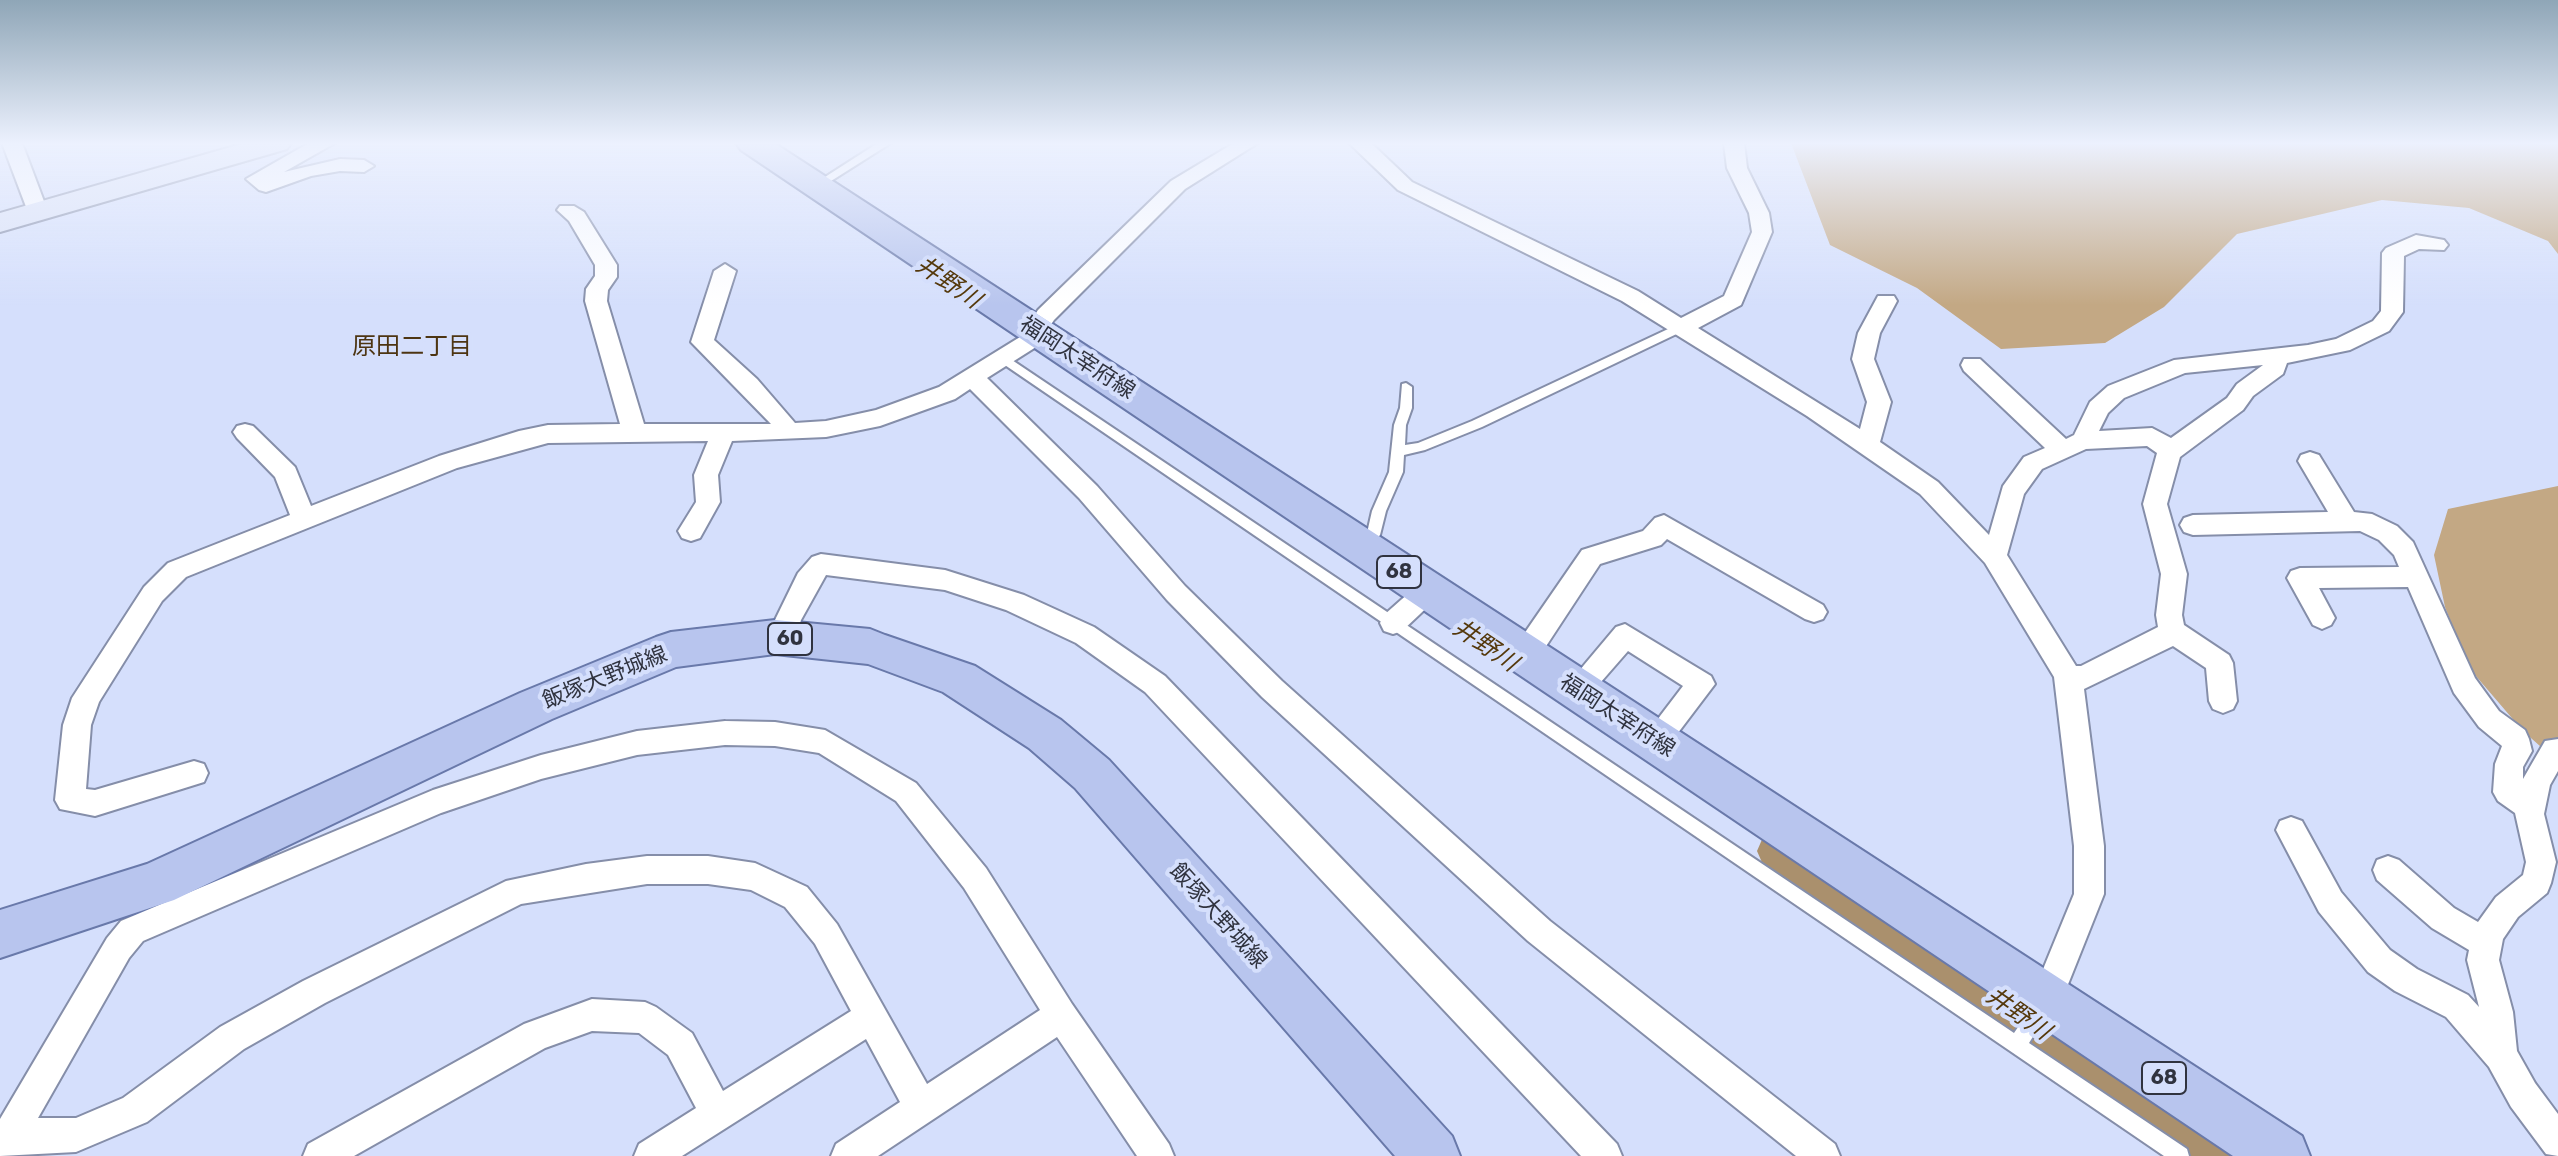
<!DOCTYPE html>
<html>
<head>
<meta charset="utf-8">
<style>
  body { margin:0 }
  canvas { display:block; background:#d5dffc }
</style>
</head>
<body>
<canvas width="2558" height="1156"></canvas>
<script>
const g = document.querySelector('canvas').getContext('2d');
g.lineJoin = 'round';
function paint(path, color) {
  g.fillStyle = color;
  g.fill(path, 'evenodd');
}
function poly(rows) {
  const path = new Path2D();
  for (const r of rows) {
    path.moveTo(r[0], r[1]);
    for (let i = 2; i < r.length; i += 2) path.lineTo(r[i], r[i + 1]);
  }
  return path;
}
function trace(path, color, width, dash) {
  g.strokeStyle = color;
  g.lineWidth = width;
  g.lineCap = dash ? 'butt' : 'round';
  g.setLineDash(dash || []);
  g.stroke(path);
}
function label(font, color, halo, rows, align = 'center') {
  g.font = font + ' Rubik,"Noto Sans JP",sans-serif';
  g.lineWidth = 8;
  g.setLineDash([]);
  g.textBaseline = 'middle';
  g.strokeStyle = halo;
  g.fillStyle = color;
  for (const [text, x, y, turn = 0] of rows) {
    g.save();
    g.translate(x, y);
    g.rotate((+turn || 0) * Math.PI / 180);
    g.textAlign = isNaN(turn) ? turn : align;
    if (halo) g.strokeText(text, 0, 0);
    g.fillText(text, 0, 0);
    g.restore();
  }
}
const forest = poly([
  [1791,143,2558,143,2558,254,2548,241,2469,208,2382,200,2237,234,2164,307,2105,343,2001,349,1917,288,1830,245],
  [2558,486,2558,762,2523,731,2469,668,2445,607,2434,555,2448,509]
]);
const river = poly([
  [1782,828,1800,835,2244,1135,2252,1156,2172,1156,2076,1091,1764,867,1757,851,1764,835,1782,828]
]);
const lane = poly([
  [878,143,891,143,820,188,816,189,811,186,878,143],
  [1683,322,1687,323,1689,326,1687,329,1482,427,1425,450,1404,455,1403,472,1386,511,1380,535,1367,550,1357,550,1355,546,1367,533,1372,511,1389,472,1394,425,1400,408,1402,384,1406,383,1412,387,1412,408,1406,425,1405,445,1418,443,1472,421,1683,322],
  [1003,354,2014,1033,2037,999,2043,997,2049,999,2052,1005,2049,1011,2029,1043,2187,1149,2189,1156,2164,1156,999,361,997,358,999,355,1003,354]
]);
const street = poly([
  [2,143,22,143,48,212,45,216,38,218,28,212,2,143],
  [309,143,335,143,284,172,340,159,364,160,374,166,364,172,340,171,311,176,266,192,259,190,246,179,309,143],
  [1234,143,1258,143,1185,189,1054,320,1036,347,987,378,1097,486,1185,586,1282,681,1550,921,1835,1144,1840,1156,1796,1156,1528,941,1262,697,1167,600,1079,498,970,389,955,399,880,426,826,437,732,441,718,475,720,502,700,538,691,541,682,538,678,531,696,502,694,475,708,441,548,443,457,468,186,577,162,601,99,702,91,725,86,789,95,790,194,761,204,764,208,773,204,782,95,816,60,809,55,800,63,725,72,698,144,587,168,563,290,515,275,477,237,438,233,432,237,426,245,424,253,426,295,467,311,506,439,456,519,431,548,425,620,424,585,301,586,289,595,276,595,265,569,221,557,210,560,206,574,206,584,212,617,265,617,277,608,290,607,301,644,424,771,424,691,342,714,271,725,264,736,271,714,340,757,379,795,423,826,421,876,410,939,387,1020,337,1038,310,1171,181,1234,143],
  [1349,143,1371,143,1412,182,1638,291,1681,318,1724,296,1752,232,1749,213,1727,168,1724,143,1744,143,1747,168,1769,213,1772,232,1741,305,1698,328,1860,429,1867,402,1852,359,1858,333,1878,296,1894,296,1897,301,1880,333,1874,359,1891,402,1880,442,1938,482,1989,535,2003,486,2024,457,2045,448,1964,371,1961,365,1964,359,1980,359,2066,439,2074,435,2090,402,2108,386,2174,360,2308,345,2336,339,2373,321,2381,311,2382,253,2386,248,2416,235,2444,240,2448,245,2444,250,2419,249,2404,256,2403,312,2389,331,2350,350,2287,363,2283,374,2253,396,2243,410,2180,457,2167,504,2187,574,2182,615,2184,625,2229,655,2233,663,2237,701,2233,709,2223,713,2213,709,2209,701,2206,668,2173,646,2084,689,2104,846,2104,894,2057,1012,2046,1017,2035,1012,2030,1001,2074,894,2074,846,2054,677,1985,563,1920,494,1807,416,1622,301,1398,190,1349,143],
  [2263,365,2237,384,2227,398,2171,438,2152,428,2099,431,2108,413,2124,398,2185,373,2263,365],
  [2147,446,2157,453,2143,504,2161,574,2156,615,2158,627,2081,666,2076,666,2007,555,2024,494,2042,469,2086,449,2147,446],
  [2310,452,2319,455,2354,512,2372,514,2397,526,2413,542,2475,678,2499,711,2525,730,2529,739,2532,751,2523,767,2523,779,2545,741,2558,739,2558,771,2550,785,2544,814,2556,862,2551,883,2547,893,2518,917,2503,939,2499,960,2513,1012,2517,1051,2535,1083,2558,1114,2558,1156,2546,1154,2511,1107,2489,1067,2446,1017,2395,991,2368,972,2319,912,2276,830,2280,821,2291,817,2302,821,2341,892,2390,950,2417,969,2468,995,2479,1007,2467,960,2469,950,2432,928,2377,880,2373,870,2377,860,2388,856,2399,860,2454,908,2478,922,2496,897,2523,875,2526,862,2515,813,2498,801,2493,792,2495,764,2502,746,2479,727,2454,693,2408,587,2319,588,2335,618,2331,625,2322,629,2313,625,2287,578,2291,571,2300,568,2399,567,2394,555,2379,540,2360,531,2193,535,2184,532,2180,525,2184,518,2193,515,2328,512,2298,461,2301,455,2310,452],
  [1664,515,1823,605,1827,612,1823,619,1814,622,1805,619,1667,539,1661,545,1600,564,1535,663,1525,666,1515,663,1511,655,1515,647,1582,550,1643,531,1655,518,1664,515],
  [821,554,945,570,1024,595,1094,627,1165,676,1617,1144,1622,1156,1581,1156,1145,692,1076,643,1006,610,945,590,826,575,801,620,794,646,784,649,774,646,771,638,775,620,798,573,812,557,821,554],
  [1428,581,1437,584,1441,591,1437,598,1402,631,1393,634,1384,631,1380,623,1384,615,1419,584,1428,581],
  [1625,624,1711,676,1715,684,1665,750,1655,753,1645,750,1641,741,1683,686,1628,651,1587,698,1577,701,1567,698,1563,690,1616,627,1625,624],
  [725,721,775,722,825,730,916,783,986,868,1072,1004,1169,1144,1174,1156,1137,1156,1057,1037,878,1156,831,1156,836,1144,900,1102,866,1039,682,1156,634,1156,639,1144,696,1108,668,1055,639,1033,592,1031,545,1048,354,1156,303,1156,308,1144,524,1024,592,999,645,1002,656,1007,692,1033,723,1091,851,1011,815,944,785,907,751,890,708,884,647,884,521,904,325,1003,244,1049,147,1122,76,1152,0,1156,0,1119,107,938,121,921,433,790,541,755,637,731,725,721],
  [725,745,775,746,819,753,896,801,964,888,1040,1010,927,1084,837,924,807,887,755,863,708,856,647,856,586,864,506,881,303,981,220,1027,123,1098,76,1118,38,1118,129,958,143,941,441,813,541,779,637,755,725,745]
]);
const secondary = poly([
  [245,143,291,143,287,149,0,232,0,213,245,143]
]);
const primary = poly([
  [736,143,774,143,2302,1136,2310,1156,2233,1156,741,150,736,143],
  [775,620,870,629,885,635,975,666,1061,720,1109,760,1452,1136,1460,1156,1395,1156,1075,788,1029,748,943,692,868,664,775,654,676,667,552,719,174,900,0,958,0,910,147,864,520,693,656,637,671,632,775,620]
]);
const shields = [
  [1399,572,44],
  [790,639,44],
  [2164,1078,44]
];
const shieldNames = [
  ["68",1399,572],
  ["60",790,639],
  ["68",2164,1078]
];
const streetNames = [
  ["福岡太宰府線",1077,358,33],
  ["飯塚大野城線",605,678,-22],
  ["福岡太宰府線",1617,716,33],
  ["飯塚大野城線",1218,916,48]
];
const waterNames = [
  ["井野川",948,283,34],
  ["井野川",1485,646,34],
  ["井野川",2018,1014,35]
];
const neighbourhoodNames = [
  ["原田二丁目",412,347]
];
paint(forest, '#c3a884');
paint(river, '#aa906d');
trace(lane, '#858ea9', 4);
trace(street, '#858ea9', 4);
trace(secondary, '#858ea9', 4);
trace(primary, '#6979aa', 4);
paint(lane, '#fff');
paint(street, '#fff');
paint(secondary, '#dbe2f7');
paint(primary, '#b8c5ee');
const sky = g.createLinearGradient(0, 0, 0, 305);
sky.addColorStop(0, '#8fa6b7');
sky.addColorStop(0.47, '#ecf1fe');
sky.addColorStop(1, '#ecf1fe00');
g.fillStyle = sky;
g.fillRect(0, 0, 2558, 305);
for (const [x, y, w] of shields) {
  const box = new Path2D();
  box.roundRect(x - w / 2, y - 16, w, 32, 6);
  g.fillStyle = '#d5dffc';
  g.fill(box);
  trace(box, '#30333f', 2);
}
label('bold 20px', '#30333f', null, shieldNames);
label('22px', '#30333f', '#d5dffc', streetNames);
label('italic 24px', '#55390c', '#d5dffc', waterNames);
label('24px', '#4d3512', '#d5dffc', neighbourhoodNames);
</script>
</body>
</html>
